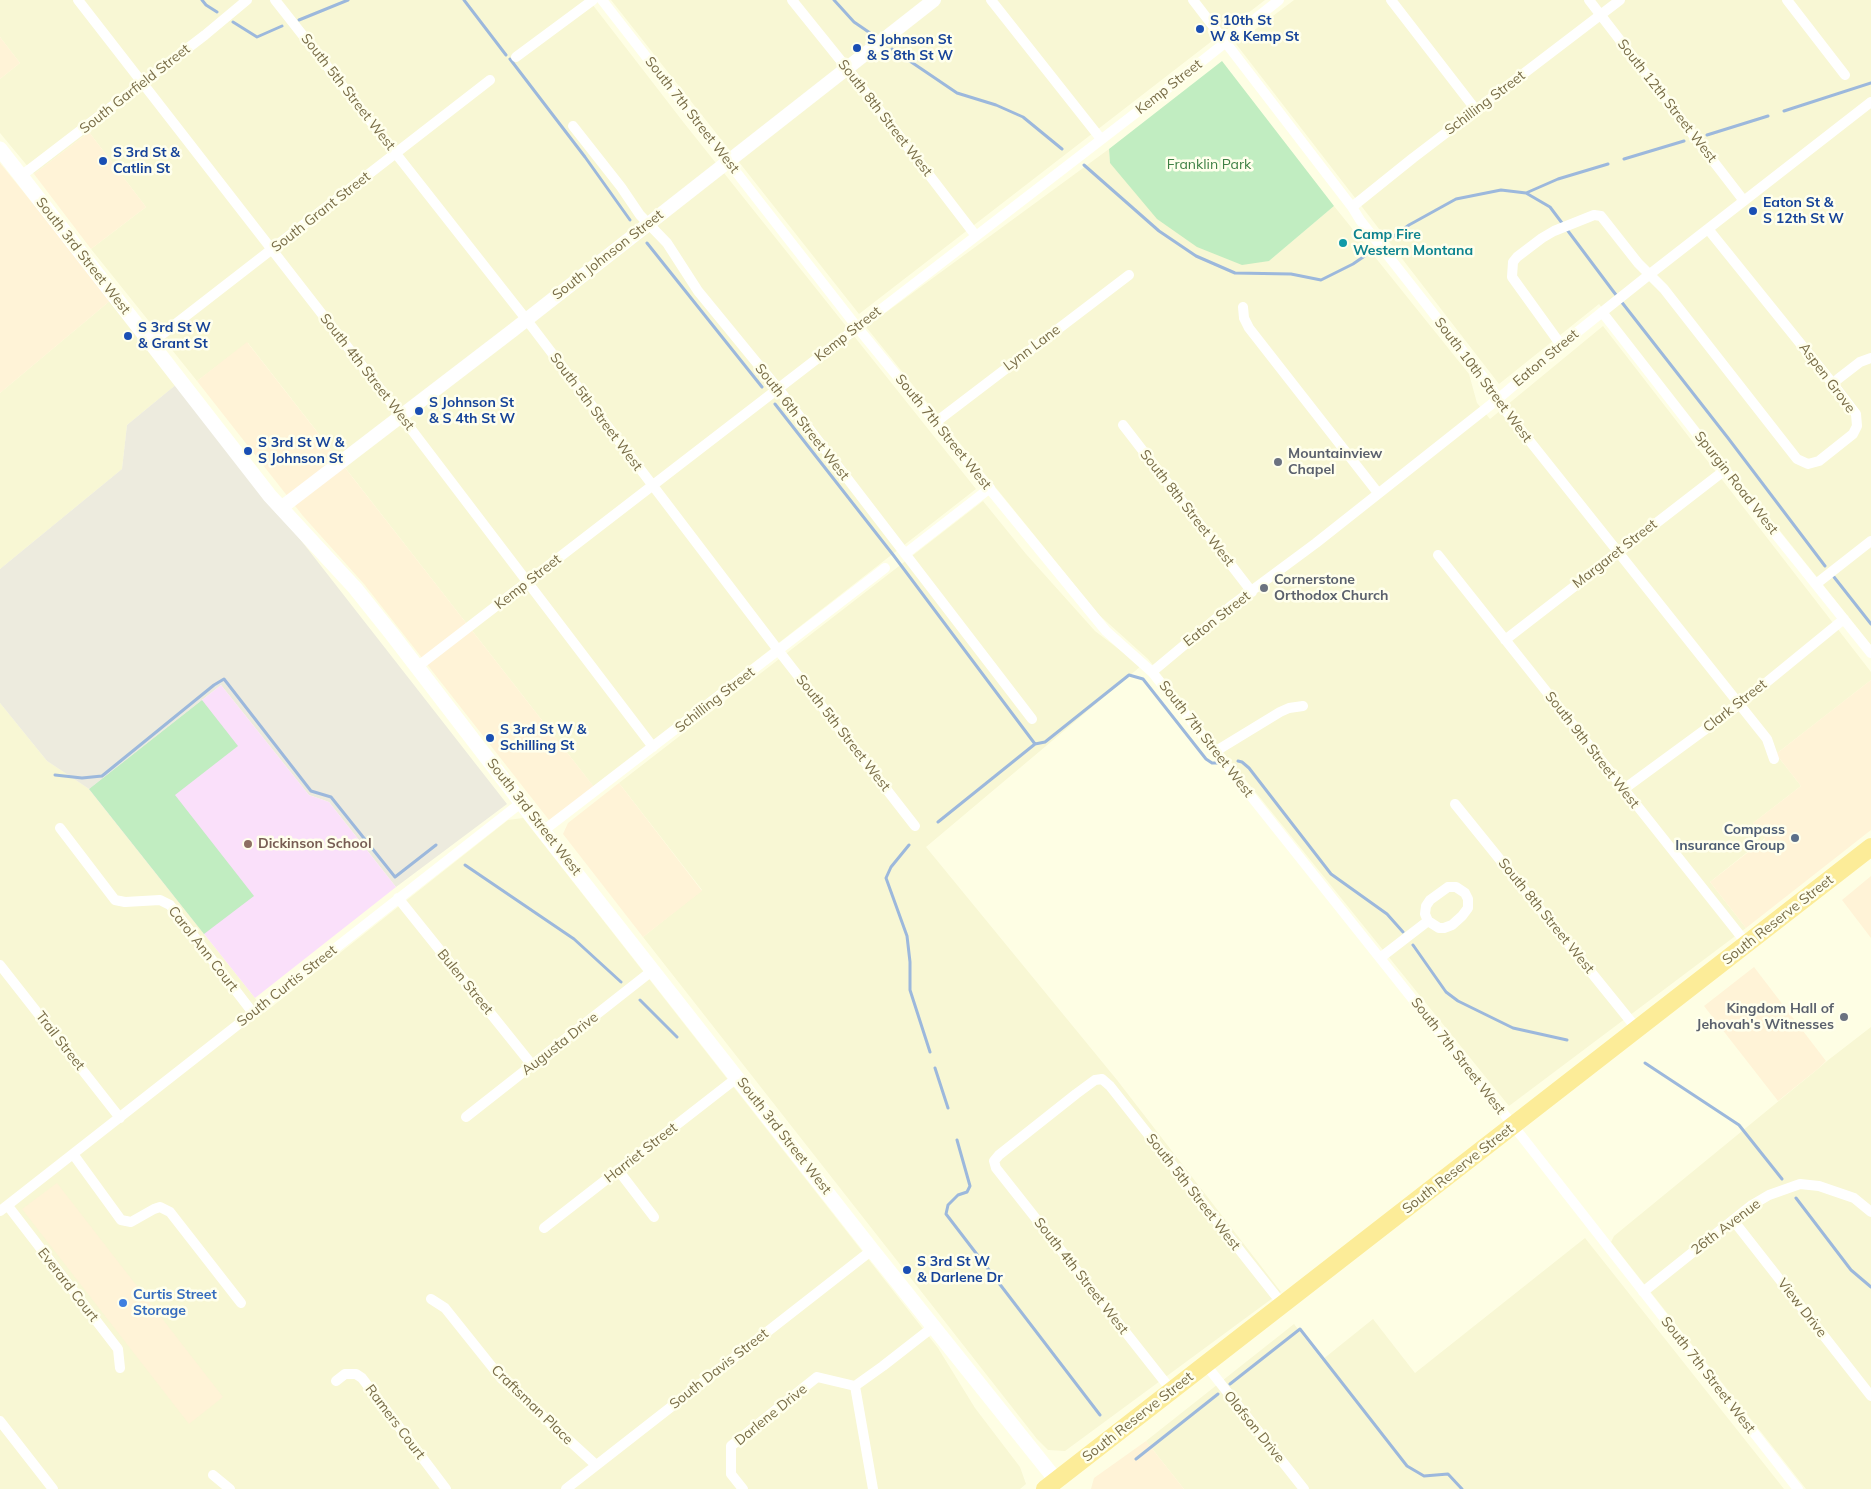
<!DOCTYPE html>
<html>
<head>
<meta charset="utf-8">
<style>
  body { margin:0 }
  canvas { display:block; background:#fefee4 }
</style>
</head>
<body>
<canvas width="1871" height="1489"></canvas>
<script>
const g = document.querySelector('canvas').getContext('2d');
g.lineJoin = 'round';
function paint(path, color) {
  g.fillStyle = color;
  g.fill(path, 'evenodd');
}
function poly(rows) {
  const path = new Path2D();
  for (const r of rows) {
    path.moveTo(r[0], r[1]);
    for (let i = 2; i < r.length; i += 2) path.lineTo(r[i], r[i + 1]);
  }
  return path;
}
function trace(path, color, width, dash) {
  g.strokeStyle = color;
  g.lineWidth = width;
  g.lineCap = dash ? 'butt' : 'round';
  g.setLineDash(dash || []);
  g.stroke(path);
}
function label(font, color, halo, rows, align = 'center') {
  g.font = font + ' Mulish,sans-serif';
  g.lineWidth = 5;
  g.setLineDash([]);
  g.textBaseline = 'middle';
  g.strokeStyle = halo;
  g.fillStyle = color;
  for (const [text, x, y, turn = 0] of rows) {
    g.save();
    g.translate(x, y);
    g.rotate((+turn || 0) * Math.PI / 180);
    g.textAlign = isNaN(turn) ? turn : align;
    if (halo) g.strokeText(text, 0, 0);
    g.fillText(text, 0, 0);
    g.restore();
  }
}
const residential = poly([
  [0,0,589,0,684,123,976,489,594,787,248,343,197,381,91,249,146,207,89,132,34,174,0,133,0,79,20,63,0,37],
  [611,0,1265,0,859,314],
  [1294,0,1871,0,1871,645,1599,304,1499,384,1236,44],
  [1109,149,1110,163,1269,261,1334,206,1469,374,1477,403,1490,419,1603,326,1871,672,1871,680,1776,754,1801,786,1753,823,1765,838,1710,882,1746,928,1509,1106,1148,659,1098,614,866,327],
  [111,300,178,383,127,425,122,469,0,569,0,393],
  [983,501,1026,554,1095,631,1141,666,926,847,1117,1080,1281,1292,1065,1451,1048,1450,1037,1439,643,937,702,890,619,783],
  [0,703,47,761,89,789,255,998,264,1013,508,820,523,818,938,1348,975,1408,1020,1467,1026,1484,1020,1489,0,1489],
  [1871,1027,1871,1489,1806,1489,1611,1242,1614,1236,1819,1068,1827,1061],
  [1585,1238,1784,1489,1184,1489,1146,1441,1294,1324,1322,1360,1373,1319,1415,1373]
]);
const commercial = poly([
  [0,37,20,63,0,79],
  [89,132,146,207,91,249,34,174],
  [0,163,111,300,0,393],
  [247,342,594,787,549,820,364,584,303,516,197,381],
  [1871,680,1871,830,1746,928,1710,882,1765,839,1753,823,1801,786,1776,754],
  [619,783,702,891,643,937,563,834,568,823],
  [1871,876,1871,938,1842,900],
  [1754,967,1826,1061,1819,1068,1778,1101,1704,1006],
  [57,1183,223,1397,189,1424,22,1209],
  [1146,1441,1184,1489,1091,1489,1094,1478]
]);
const industrial = poly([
  [178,383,507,804,396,887,329,802,309,795,221,685,89,789,47,761,0,703,0,569,122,469,127,425]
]);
const education = poly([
  [221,685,309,795,329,802,396,887,255,998,89,789]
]);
const green = poly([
  [1222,61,1334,206,1269,261,1242,265,1197,247,1157,219,1110,163,1109,149],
  [202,700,238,746,175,795,254,896,204,934,89,789]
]);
const stream = poly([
  [202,0,206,5,217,12],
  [464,0,506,55],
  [834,0,854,22,873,35],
  [299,20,348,0],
  [233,22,257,37,282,26],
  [892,49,957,93,996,105,1023,117,1062,149],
  [510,59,585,157,630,220],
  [1784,111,1871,83],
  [1707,135,1768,116],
  [1624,159,1684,141],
  [1084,165,1159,231,1196,256,1235,273,1291,274,1321,280,1353,264,1369,253],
  [1526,193,1558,179,1608,164],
  [1391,238,1409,225,1456,199,1501,190,1526,193,1550,207,1613,291,1728,438,1825,566],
  [647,243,762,387],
  [775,404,894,556,1035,744,1045,742,1129,675,1143,679,1206,759,1212,763,1219,763],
  [1834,577,1871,624],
  [1238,761,1242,762,1249,768,1331,874,1387,914,1403,932],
  [55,775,82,778,102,776,214,685,224,679,311,791,331,797,395,877,436,845],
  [938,822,1035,744],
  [909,845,891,867,886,878,907,936,910,962,910,990,930,1052],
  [465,865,574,939,621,982],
  [1413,945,1446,992,1458,1001,1513,1028,1567,1040],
  [640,1000,677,1037],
  [1645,1063,1739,1125,1782,1179],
  [935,1068,948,1108],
  [957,1140,970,1186,967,1192,958,1195,948,1205,946,1214,1100,1415],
  [1796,1198,1851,1270,1871,1287],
  [1230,1384,1300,1329,1407,1466,1424,1476,1448,1474,1462,1489],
  [1136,1459,1218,1394]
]);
const minor = poly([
  [78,0,395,408,653,747],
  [275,0,526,319,778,650,915,826],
  [602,0,857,327,1106,631,1152,672,1501,1110,1798,1489],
  [792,0,854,77,976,236],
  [991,0,1101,139],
  [1193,0,1352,207,1360,220,1488,383,1505,410,1767,739,1774,759],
  [1391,0,1476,110],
  [1589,0,1744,201],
  [1787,0,1845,75],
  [516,57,593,0],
  [573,126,621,187,640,215,667,243,698,291,784,396,1032,719],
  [21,176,205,35,247,0],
  [1352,207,1413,158,1620,0],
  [1243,307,1244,318,1249,328,1378,493],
  [1602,312,1765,521,1871,653],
  [151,343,490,80],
  [1561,345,1512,277,1513,262,1517,257,1542,238,1554,231,1594,215,1601,216,1638,263,1664,289,1797,459,1808,464,1819,461,1853,434,1857,426,1856,414,1833,384,1708,229],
  [1838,379,1860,362,1871,358],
  [936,422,1129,275],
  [1123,425,1252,592],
  [905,554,990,488],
  [1438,555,1747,944],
  [1816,584,1871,541],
  [1505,640,1725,470],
  [417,667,1163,92,1279,0],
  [1152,672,1231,606,1316,543,1498,399,1561,345,1650,274,1871,102],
  [1216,751,1280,712,1289,708,1303,706],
  [1624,789,1740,704,1844,619],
  [1455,804,1637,1029],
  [60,828,115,900,125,902,160,900,170,905,253,1013],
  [543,831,885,568],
  [1448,887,1456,887,1465,893,1468,899,1468,908,1462,916,1452,925,1444,928,1439,928,1428,921,1425,914,1426,906,1430,900,1448,887],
  [398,898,532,1065],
  [1380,958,1428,921],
  [0,965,120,1118],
  [466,1117,653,970],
  [73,1154,121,1220,131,1222,154,1209,160,1207,170,1212,241,1303],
  [618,1170,654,1217],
  [8,1206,118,1349,120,1368],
  [0,1211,522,802],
  [1733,1220,1871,1396],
  [544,1228,738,1077],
  [1643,1292,1752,1205,1769,1195,1800,1184,1819,1186,1854,1198,1871,1212],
  [431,1299,445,1308,501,1378,596,1465],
  [1206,1365,1304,1489],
  [336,1381,345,1374,356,1374,362,1378,446,1489],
  [855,1386,883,1366,933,1327],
  [1172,1391,996,1168,994,1161,999,1155,1076,1094,1095,1080,1102,1079,1110,1086,1283,1305],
  [0,1421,53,1489],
  [213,1475,230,1489],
  [566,1489,872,1250],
  [743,1489,731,1474,731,1446,817,1377,855,1386,873,1489]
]);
const tertiary = poly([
  [281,508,512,331,934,0]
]);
const secondary = poly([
  [0,149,270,496,355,588,391,633,543,831,872,1250,1056,1480]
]);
const trunk = poly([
  [1045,1489,1871,847]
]);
const markers = [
  [1200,29,5,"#1a4fb4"],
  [857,48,5,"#1a4fb4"],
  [103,161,5,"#1a4fb4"],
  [1753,211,5,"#1a4fb4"],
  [1343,243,5,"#0f9aa8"],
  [128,336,5,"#1a4fb4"],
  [419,411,5,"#1a4fb4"],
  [248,451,5,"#1a4fb4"],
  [1278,462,5,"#6b7280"],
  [1264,588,5,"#6b7280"],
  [490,738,5,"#1a4fb4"],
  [1795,838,5,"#5c6f8a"],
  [248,844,5,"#8d6e63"],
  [1844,1017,5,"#6b7280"],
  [907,1270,5,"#1a4fb4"],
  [123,1303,5,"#3f7fe0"]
];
const transitNames = [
  ["S 10th St",1210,21],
  ["W & Kemp St",1210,37],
  ["S Johnson St",867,40],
  ["& S 8th St W",867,56],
  ["S 3rd St &",113,153],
  ["Catlin St",113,169],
  ["Eaton St &",1763,203],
  ["S 12th St W",1763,219],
  ["S 3rd St W",138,328],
  ["& Grant St",138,344],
  ["S Johnson St",429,403],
  ["& S 4th St W",429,419],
  ["S 3rd St W &",258,443],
  ["S Johnson St",258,459],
  ["S 3rd St W &",500,730],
  ["Schilling St",500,746],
  ["S 3rd St W",917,1262],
  ["& Darlene Dr",917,1278]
];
const streetNames = [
  ["Kemp Street",1169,87,-38],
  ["South Garfield Street",135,89,-38],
  ["South 5th Street West",348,92,52],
  ["South 12th Street West",1667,101,52],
  ["Schilling Street",1485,103,-37],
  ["South 7th Street West",692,115,52],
  ["South 8th Street West",885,118,52],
  ["South Grant Street",321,212,-38],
  ["South Johnson Street",608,255,-38],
  ["South 3rd Street West",83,256,52],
  ["Kemp Street",848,334,-38],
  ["Lynn Lane",1032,348,-37],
  ["Eaton Street",1546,358,-40],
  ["South 4th Street West",367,372,52],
  ["Aspen Grove",1827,378,53],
  ["South 10th Street West",1483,380,53],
  ["South 5th Street West",596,412,53],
  ["South 6th Street West",802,422,52],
  ["South 7th Street West",943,432,51],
  ["Spurgin Road West",1736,483,52],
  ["South 8th Street West",1187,508,52],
  ["Margaret Street",1615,554,-38],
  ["Kemp Street",528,582,-38],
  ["Eaton Street",1217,619,-38],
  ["Schilling Street",715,700,-38],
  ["Clark Street",1735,706,-38],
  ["South 5th Street West",843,733,52],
  ["South 7th Street West",1206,739,52],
  ["South 9th Street West",1592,750,52],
  ["South 3rd Street West",534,817,52],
  ["South 8th Street West",1546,916,51],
  ["South Reserve Street",1778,920,-38],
  ["Carol Ann Court",203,949,52],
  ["Bulen Street",465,982,51],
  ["South Curtis Street",287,986,-38],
  ["Trail Street",60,1041,52],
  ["Augusta Drive",560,1044,-38],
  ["South 7th Street West",1458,1056,52],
  ["South 3rd Street West",784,1136,52],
  ["Harriet Street",641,1153,-38],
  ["South Reserve Street",1458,1169,-38],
  ["South 5th Street West",1193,1192,52],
  ["26th Avenue",1726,1227,-37],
  ["South 4th Street West",1081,1276,52],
  ["Everard Court",68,1285,52],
  ["View Drive",1802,1308,52],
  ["South Davis Street",719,1369,-38],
  ["South 7th Street West",1708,1375,52],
  ["Craftsman Place",532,1405,44],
  ["Darlene Drive",771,1415,-39],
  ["South Reserve Street",1138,1417,-38],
  ["Ramers Court",395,1422,53],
  ["Olofson Drive",1254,1427,51]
];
const parkNames = [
  ["Franklin Park",1209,165]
];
const cultureNames = [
  ["Camp Fire",1353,235],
  ["Western Montana",1353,251]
];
const worshipNames = [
  ["Mountainview",1288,454],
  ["Chapel",1288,470],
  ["Cornerstone",1274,580],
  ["Orthodox Church",1274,596],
  ["Kingdom Hall of",1834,1009,"right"],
  ["Jehovah's Witnesses",1834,1025,"right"]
];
const serviceNames = [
  ["Compass",1785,830],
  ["Insurance Group",1785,846]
];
const educationNames = [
  ["Dickinson School",258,844]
];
const shopNames = [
  ["Curtis Street",133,1295],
  ["Storage",133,1311]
];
paint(residential, '#f8f7d4');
paint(commercial, '#fff3d7');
paint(industrial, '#edebde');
paint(education, '#fae0fa');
paint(green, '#c1edc1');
trace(stream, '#9cb8dc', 3);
trace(minor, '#fff', 10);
trace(tertiary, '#fff', 14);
trace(secondary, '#fff', 15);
trace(trunk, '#fcec98', 18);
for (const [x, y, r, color] of markers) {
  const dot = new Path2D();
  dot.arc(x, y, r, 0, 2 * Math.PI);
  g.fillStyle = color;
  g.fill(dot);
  trace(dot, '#ffffec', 2);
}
label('bold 14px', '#164399', '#ffffec', transitNames, 'left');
label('14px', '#796d47', '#ffffec', streetNames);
label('14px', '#3e8044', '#ffffec', parkNames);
label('bold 14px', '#0d838f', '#ffffec', cultureNames, 'left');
label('bold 14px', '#5b616d', '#ffffec', worshipNames, 'left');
label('bold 14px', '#4e5e75', '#ffffec', serviceNames, 'right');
label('bold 14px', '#785e54', '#ffffec', educationNames, 'left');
label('bold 14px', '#366cbe', '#ffffec', shopNames, 'left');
</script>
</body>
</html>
